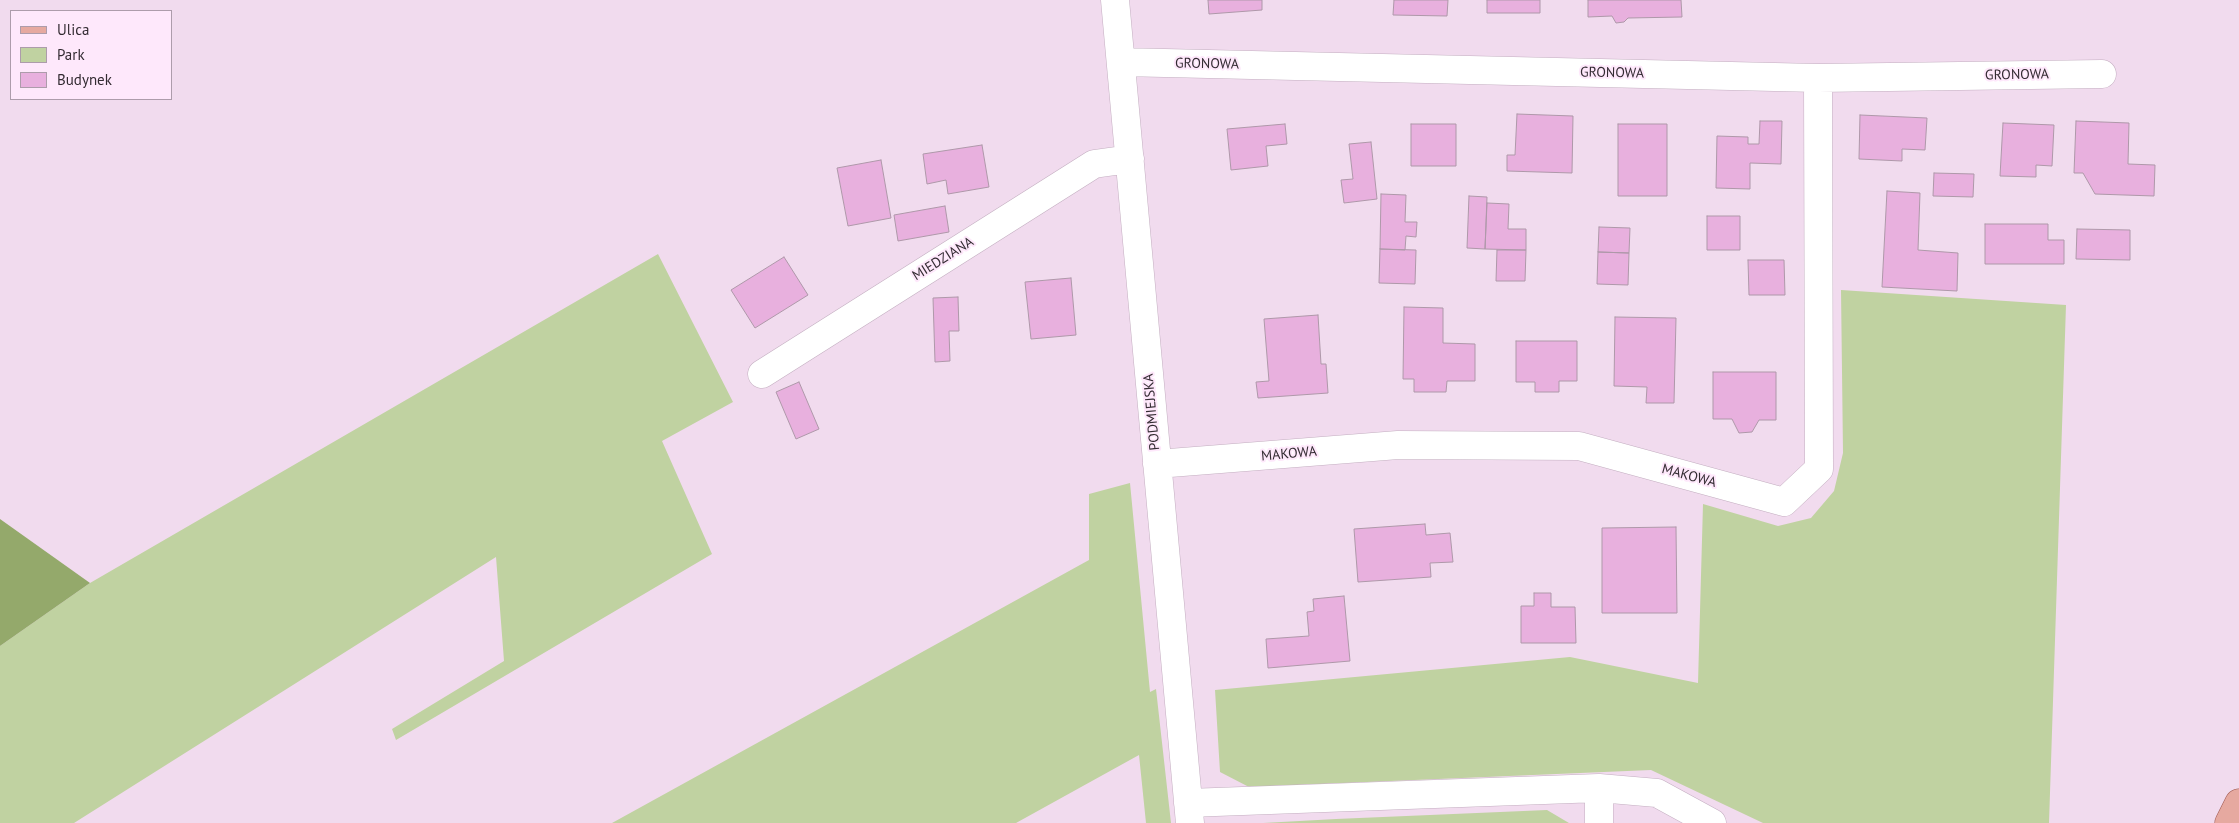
<!DOCTYPE html>
<html>
<head>
<meta charset="utf-8">
<style>
  body { margin:0 }
  #map { position:relative; width:2239px; height:823px; overflow:hidden; background:#f1dbee; font-family:"PT Sans",sans-serif }
  canvas { display:block }
  .legend { position:absolute; left:10px; top:10px; width:162px; height:90px; box-sizing:border-box; background:#fee8fb; border:1px solid #ad9cab; margin:0; padding:6px 9px; list-style:none; font-size:15px; color:#332b32 }
  .legend li { display:flex; align-items:center; gap:10px; height:25px }
  .legend b { width:25px; border:1px solid #ad9cab }
</style>
</head>
<body>
<div id="map">
<canvas width="2239" height="823"></canvas>
<ul class="legend">
<li><b style="height:6px;background:#e6a9a0"></b>Ulica</li>
<li><b style="height:14px;background:#c0d2a1"></b>Park</li>
<li><b style="height:14px;background:#e8b0de"></b>Budynek</li>
</ul>
</div>
<script>
const g = document.querySelector('canvas').getContext('2d');
g.lineJoin = 'round';
function paint(path, color) {
  g.fillStyle = color;
  g.fill(path, 'evenodd');
}
function poly(rows) {
  const path = new Path2D();
  for (const r of rows) {
    path.moveTo(r[0], r[1]);
    for (let i = 2; i < r.length; i += 2) path.lineTo(r[i], r[i + 1]);
  }
  return path;
}
function trace(path, color, width, dash) {
  g.strokeStyle = color;
  g.lineWidth = width;
  g.lineCap = dash ? 'butt' : 'round';
  g.setLineDash(dash || []);
  g.stroke(path);
}
function label(font, color, halo, rows, align = 'center') {
  g.font = font + ' "PT Sans",sans-serif';
  g.lineWidth = 4;
  g.setLineDash([]);
  g.textBaseline = 'middle';
  g.strokeStyle = halo;
  g.fillStyle = color;
  for (const [text, x, y, turn = 0] of rows) {
    g.save();
    g.translate(x, y);
    g.rotate((+turn || 0) * Math.PI / 180);
    g.textAlign = isNaN(turn) ? turn : align;
    if (halo) g.strokeText(text, 0, 0);
    g.fillText(text, 0, 0);
    g.restore();
  }
}
const green = poly([
  [658,254,733,402,662,441,712,554,396,740,392,729,504,661,496,557,74,823,0,823,0,646,90,583],
  [1841,290,2066,305,2049,823,1763,823,1651,770,1249,787,1220,772,1215,690,1570,657,1698,683,1703,504,1778,526,1811,518,1834,491,1843,453],
  [1130,483,1150,692,1156,689,1171,823,1146,823,1139,755,1016,823,612,823,1089,560,1089,494],
  [1547,810,1569,823,1263,823,1336,819]
]);
const forest = poly([
  [0,519,90,583,0,646]
]);
const building = poly([
  [1208,0,1262,0,1262,10,1209,14,1208,0],
  [1394,0,1448,0,1447,16,1393,15,1394,0],
  [1487,0,1540,0,1540,13,1487,13,1487,0],
  [1588,0,1681,0,1682,17,1628,18,1624,22,1616,23,1612,16,1588,17,1588,0],
  [1517,114,1573,116,1572,173,1507,171,1507,155,1515,155,1517,114],
  [1860,115,1927,118,1925,150,1902,149,1902,161,1859,159,1860,115],
  [1760,121,1782,121,1781,164,1750,163,1750,189,1716,188,1717,136,1748,137,1748,144,1759,144,1760,121],
  [2076,121,2129,123,2128,164,2155,165,2154,196,2095,194,2083,173,2074,173,2076,121],
  [2003,123,2054,125,2052,166,2036,165,2036,177,2000,176,2003,123],
  [1285,124,1287,144,1266,146,1268,166,1231,170,1227,129,1285,124],
  [1411,124,1456,124,1456,166,1411,166,1411,124],
  [1618,124,1667,124,1667,196,1618,196,1618,124],
  [1371,142,1377,199,1344,203,1341,180,1353,179,1349,144,1371,142],
  [982,145,989,187,948,194,946,180,927,184,923,154,982,145],
  [881,160,891,218,848,226,837,168,881,160],
  [1934,173,1974,174,1973,197,1933,196,1934,173],
  [1887,191,1920,193,1918,250,1958,253,1957,291,1882,287,1887,191],
  [1381,194,1406,195,1405,222,1417,222,1416,237,1406,236,1405,250,1380,249,1381,194],
  [1469,196,1487,197,1485,249,1467,248,1469,196],
  [1487,203,1509,204,1508,229,1526,229,1526,250,1485,249,1487,203],
  [945,206,949,232,898,241,894,215,945,206],
  [1707,216,1740,216,1740,250,1707,250,1707,216],
  [1985,224,2048,224,2048,240,2064,240,2064,264,1985,264,1985,224],
  [1599,227,1630,228,1629,253,1598,252,1599,227],
  [2077,229,2130,230,2130,260,2076,259,2077,229],
  [1380,249,1416,250,1415,284,1379,283,1380,249],
  [1497,250,1526,250,1525,281,1496,281,1497,250],
  [1598,252,1629,253,1628,285,1597,284,1598,252],
  [784,257,808,295,755,328,731,290,784,257],
  [1748,260,1784,260,1785,295,1749,295,1748,260],
  [1071,278,1076,335,1031,339,1025,282,1071,278],
  [958,297,959,331,949,331,950,361,935,362,933,298,958,297],
  [1404,307,1443,308,1443,343,1475,344,1475,381,1447,381,1446,392,1414,392,1414,379,1403,379,1404,307],
  [1318,315,1321,364,1326,364,1328,393,1258,398,1256,382,1269,381,1264,319,1318,315],
  [1615,317,1676,318,1674,403,1646,403,1647,387,1614,386,1615,317],
  [1516,341,1577,341,1577,381,1559,381,1559,392,1535,392,1535,382,1516,382,1516,341],
  [1713,372,1776,372,1776,420,1759,420,1752,432,1739,433,1732,419,1713,419,1713,372],
  [799,382,819,429,796,439,776,392,799,382],
  [1425,524,1426,535,1450,533,1453,562,1430,563,1431,577,1358,582,1354,529,1425,524],
  [1676,527,1677,613,1602,613,1602,528,1676,527],
  [1534,593,1551,593,1551,607,1575,607,1576,643,1521,643,1521,606,1534,606,1534,593],
  [1344,596,1350,661,1268,668,1266,639,1309,636,1307,612,1314,611,1313,599,1344,596]
]);
const minor = poly([
  [1115,0,1190,823],
  [1121,62,1818,78,2102,74],
  [762,374,1094,164,1130,159],
  [1157,464,1398,445,1579,446,1784,502,1819,469,1818,78],
  [1599,788,1657,793,1712,823],
  [1188,803,1599,788,1599,823]
]);
const major = poly([
  [2229,823,2239,803]
]);
const streetNames = [
  ["GRONOWA",1207,64,1],
  ["GRONOWA",1612,73,1],
  ["GRONOWA",2017,75,-1],
  ["MIEDZIANA",943,259,-32],
  ["PODMIEJSKA",1152,412,-95],
  ["MAKOWA",1289,454,-5],
  ["MAKOWA",1689,476,15]
];
paint(green, '#c0d2a1');
paint(forest, '#94a96b');
paint(building, '#e8b0de');
trace(building, '#ae98a9', 1);
trace(minor, '#c3aec0', 29);
trace(major, '#9d5850', 29);
trace(minor, '#fff', 28);
trace(major, '#e6a9a0', 28);
label('14px', '#332b32', '#fee8fb', streetNames);
</script>
</body>
</html>
